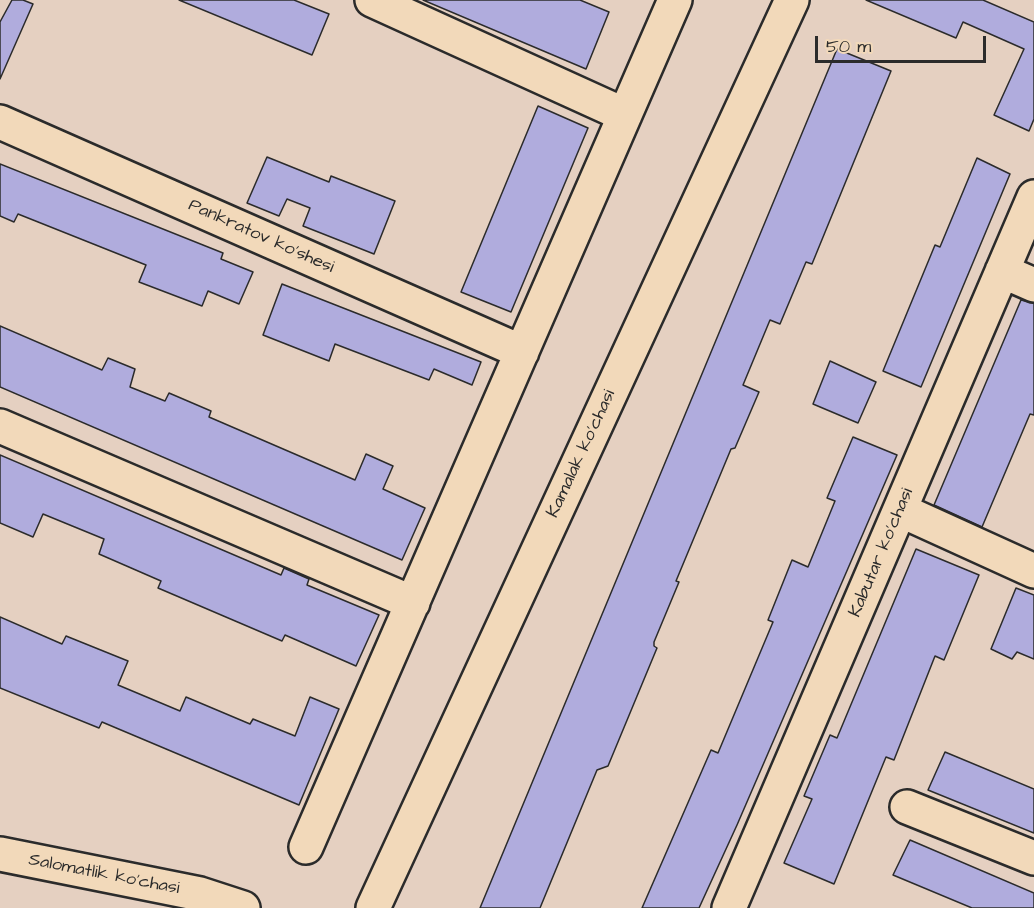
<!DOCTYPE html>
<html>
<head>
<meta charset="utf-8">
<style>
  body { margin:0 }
  #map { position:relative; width:1034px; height:908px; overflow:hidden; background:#e5d0c1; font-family:"Architects Daughter",sans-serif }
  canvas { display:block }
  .scale { position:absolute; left:815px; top:36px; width:171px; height:27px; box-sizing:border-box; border:3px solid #2b2b2b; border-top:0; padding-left:8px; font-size:18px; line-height:21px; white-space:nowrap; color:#2b2b2b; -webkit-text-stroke:4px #f2d9ba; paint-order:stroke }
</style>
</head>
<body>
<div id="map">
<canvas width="1034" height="908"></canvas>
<div class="scale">50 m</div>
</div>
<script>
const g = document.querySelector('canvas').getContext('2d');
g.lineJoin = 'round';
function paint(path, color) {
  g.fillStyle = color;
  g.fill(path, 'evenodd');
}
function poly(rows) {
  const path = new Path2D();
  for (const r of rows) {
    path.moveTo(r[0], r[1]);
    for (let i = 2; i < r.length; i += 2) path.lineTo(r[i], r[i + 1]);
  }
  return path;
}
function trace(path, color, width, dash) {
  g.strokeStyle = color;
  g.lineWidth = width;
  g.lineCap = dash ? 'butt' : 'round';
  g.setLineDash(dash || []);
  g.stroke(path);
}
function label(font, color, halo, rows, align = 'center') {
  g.font = font + ' "Architects Daughter",sans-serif';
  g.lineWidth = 5;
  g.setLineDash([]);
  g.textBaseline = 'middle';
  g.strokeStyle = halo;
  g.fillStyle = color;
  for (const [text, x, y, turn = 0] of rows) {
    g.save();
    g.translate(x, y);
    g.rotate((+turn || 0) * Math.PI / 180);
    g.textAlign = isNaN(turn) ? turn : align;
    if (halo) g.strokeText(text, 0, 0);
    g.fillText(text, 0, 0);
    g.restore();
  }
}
const building = poly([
  [12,0,23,0,33,4,0,79,0,22,12,0],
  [179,0,294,0,329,14,312,55,179,0],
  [423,0,580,0,609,12,586,69,423,0],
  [866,0,983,0,1034,22,1034,119,1029,131,994,115,1024,49,963,22,956,38,866,0],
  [837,49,891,71,812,264,806,262,780,324,770,320,743,385,759,392,735,448,731,449,676,581,679,582,654,642,654,646,657,648,608,766,597,770,540,908,480,908,837,49],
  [538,106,588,128,511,312,461,292,538,106],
  [267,157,329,182,331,176,395,201,374,254,303,226,310,208,287,199,279,216,247,203,267,157],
  [977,158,1010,174,921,387,883,371,935,245,940,247,977,158],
  [0,164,223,253,221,259,253,272,239,304,208,291,202,306,139,282,146,265,18,214,14,222,0,216,0,164],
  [282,284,481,362,472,385,434,369,429,380,335,344,329,361,263,335,282,284],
  [1021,300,1034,303,1034,415,1030,414,982,527,934,505,1021,300],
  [0,326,102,370,108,358,135,369,130,387,165,401,169,393,211,411,209,417,355,480,366,454,393,466,383,489,425,508,402,560,0,387,0,326],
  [830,361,876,382,858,423,813,404,830,361],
  [853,437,897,455,737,825,699,908,642,908,711,750,718,753,773,622,768,620,792,560,808,567,835,501,827,498,853,437],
  [0,455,281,575,284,568,309,579,307,585,379,615,356,666,285,635,282,641,158,588,161,581,99,554,104,539,43,514,33,537,0,523,0,455],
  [916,549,979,575,944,660,935,656,894,760,886,757,834,884,784,863,812,799,804,796,830,735,837,738,916,549],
  [1016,588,1034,595,1034,659,1017,652,1012,659,991,649,1016,588],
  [0,617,62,644,66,636,128,661,118,685,180,711,186,697,250,724,253,719,295,736,310,697,339,709,299,805,102,722,99,728,0,688,0,617],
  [945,752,1034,789,1034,833,928,790,945,752],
  [910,840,1034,893,1034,908,972,908,893,875,910,840]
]);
const minor = poly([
  [372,0,625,115],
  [0,122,522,352],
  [1002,271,1034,285],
  [0,426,413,603],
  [900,510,1034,571],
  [907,807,1034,858],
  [306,847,675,0],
  [0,854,200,894,243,908],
  [373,908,792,0],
  [729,908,1034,197]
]);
const streetNames = [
  ["Pankratov ko'shesi",261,237,24],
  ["Kamalak ko'chasi",582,454,-65],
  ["Kabutar ko'chasi",882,553,-67],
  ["Salomatlik ko'chasi",104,875,11]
];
paint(building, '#b0acdd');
trace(building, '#2b2b2b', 1.5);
trace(minor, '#2b2b2b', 38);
trace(minor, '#f2d9ba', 33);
label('18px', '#2b2b2b', '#f2d9ba', streetNames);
</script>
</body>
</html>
